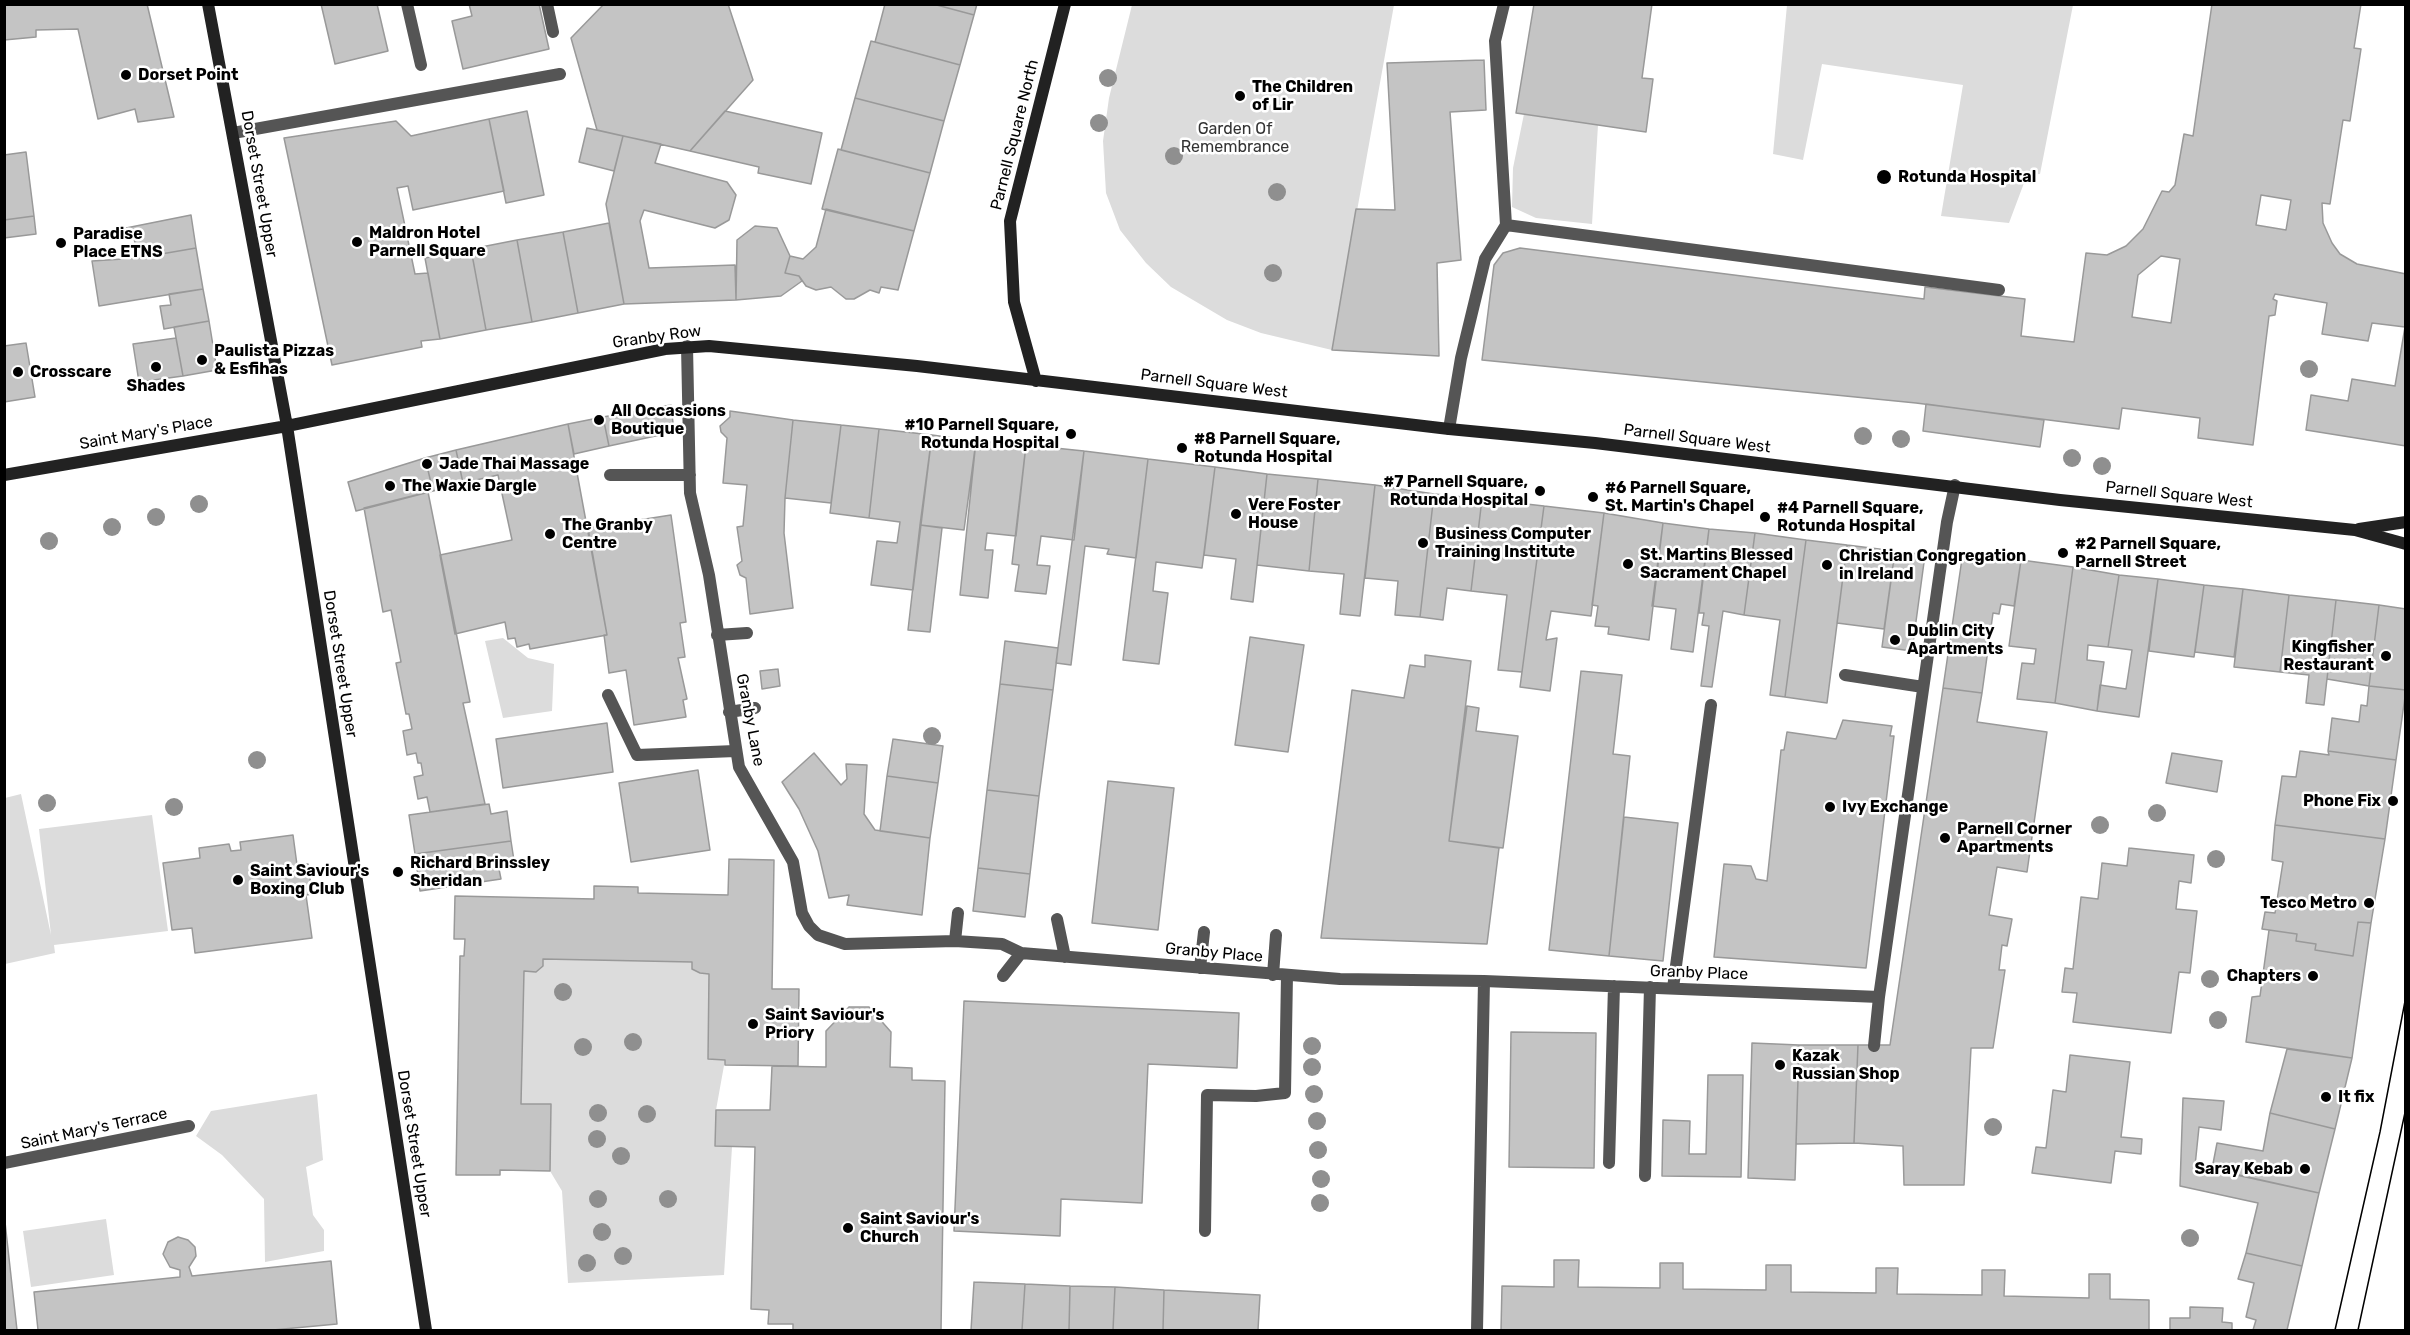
<!DOCTYPE html>
<html>
<head>
<meta charset="utf-8">
<style>
  body { margin:0 }
  #map { position:relative; width:2410px; height:1335px; overflow:hidden; background:#fff; font-family:Rubik,sans-serif }
  canvas { display:block }
  .frame { position:absolute; inset:0; border:6px solid #000; pointer-events:none }
</style>
</head>
<body>
<div id="map">
<canvas width="2410" height="1335"></canvas>
<div class="frame"></div>
</div>
<script>
const g = document.querySelector('canvas').getContext('2d');
g.lineJoin = 'round';
function paint(path, color) {
  g.fillStyle = color;
  g.fill(path, 'evenodd');
}
function poly(rows) {
  const path = new Path2D();
  for (const r of rows) {
    path.moveTo(r[0], r[1]);
    for (let i = 2; i < r.length; i += 2) path.lineTo(r[i], r[i + 1]);
  }
  return path;
}
function trace(path, color, width, dash) {
  g.strokeStyle = color;
  g.lineWidth = width;
  g.lineCap = dash ? 'butt' : 'round';
  g.setLineDash(dash || []);
  g.stroke(path);
}
function label(font, color, halo, rows, align = 'center') {
  g.font = font + ' Rubik,sans-serif';
  g.lineWidth = 5;
  g.setLineDash([]);
  g.textBaseline = 'middle';
  g.strokeStyle = halo;
  g.fillStyle = color;
  for (const [text, x, y, turn = 0] of rows) {
    g.save();
    g.translate(x, y);
    g.rotate((+turn || 0) * Math.PI / 180);
    g.textAlign = isNaN(turn) ? turn : align;
    if (halo) g.strokeText(text, 0, 0);
    g.fillText(text, 0, 0);
    g.restore();
  }
}
const green = poly([
  [1132,5,1394,5,1332,350,1261,333,1227,320,1171,287,1146,263,1120,230,1106,193,1103,141,1109,98],
  [1787,5,2073,5,2040,174,2027,175,2009,223,1941,216,1963,85,1822,64,1803,160,1773,154],
  [1524,114,1598,125,1592,224,1536,218,1512,207,1513,168],
  [503,638,528,658,554,664,552,711,503,718,485,641],
  [21,794,51,935,39,829,152,815,168,931,54,945,55,953,5,964,5,798],
  [543,959,692,962,692,969,700,973,709,974,708,1059,725,1060,716,1110,715,1146,732,1147,724,1275,568,1283,562,1191,550,1171,551,1105,521,1104,524,971,536,972,543,966],
  [317,1094,323,1160,306,1167,313,1215,324,1230,324,1251,265,1262,264,1199,222,1155,196,1136,211,1111],
  [106,1219,114,1275,31,1287,23,1231]
]);
const building = poly([
  [4,4,147,4,174,117,138,122,135,109,98,119,78,29,36,30,36,37,4,40,4,4],
  [321,4,377,4,388,51,335,64,321,4],
  [469,4,539,4,549,49,463,69,452,21,472,16,469,4],
  [604,4,728,4,753,80,690,151,597,130,571,38,604,4],
  [885,4,933,4,974,15,960,65,875,42,885,4],
  [933,4,977,4,974,15,933,4],
  [1534,4,1652,4,1642,78,1653,79,1646,132,1516,113,1534,4],
  [2212,4,2361,4,2354,48,2361,49,2350,121,2343,120,2330,204,2322,203,2323,223,2332,243,2340,254,2357,264,2406,274,2406,446,2306,430,2311,395,2348,401,2352,379,2395,386,2405,327,2372,323,2368,341,2322,334,2327,303,2275,294,2273,299,2277,301,2275,315,2269,316,2253,445,2198,438,2200,418,2122,408,2119,429,1916,403,1482,360,1494,265,1503,253,1520,248,1924,299,1925,287,2025,299,2021,336,2074,342,2086,253,2107,255,2126,246,2143,229,2162,191,2169,192,2175,185,2184,134,2193,136,2212,4],
  [2261,195,2291,200,2286,230,2256,225,2261,195],
  [2161,256,2180,259,2171,323,2132,317,2138,275,2161,256],
  [871,41,960,65,944,121,855,98,871,41],
  [1484,60,1486,110,1450,112,1461,260,1437,263,1439,356,1332,350,1356,209,1395,210,1387,63,1484,60],
  [855,98,944,121,930,173,841,150,855,98],
  [527,111,544,195,506,203,489,119,527,111],
  [725,111,822,133,811,184,758,173,759,167,690,151,725,111],
  [489,119,504,191,413,210,408,186,397,188,415,274,428,273,440,339,421,341,422,347,332,365,284,138,396,121,411,136,489,119],
  [587,128,623,136,614,171,579,162,587,128],
  [623,136,661,144,655,163,727,182,736,195,729,220,715,228,644,210,640,221,649,268,735,265,736,300,624,304,606,204,623,136],
  [838,149,930,173,914,231,822,209,838,149],
  [26,152,34,216,4,220,4,155,26,152],
  [826,209,914,231,898,290,881,287,879,293,870,290,854,299,846,299,831,287,816,290,806,286,799,276,785,273,790,256,803,259,816,247,826,209],
  [191,215,196,248,138,258,134,238,127,239,126,228,191,215],
  [34,216,36,234,4,238,4,220,34,216],
  [609,223,624,304,578,313,563,232,609,223],
  [755,226,777,228,790,256,785,273,799,276,802,281,781,296,736,300,737,240,755,226],
  [563,232,578,313,532,322,517,240,563,232],
  [517,240,532,322,486,330,471,249,517,240],
  [196,248,203,289,99,306,92,261,138,258,196,248],
  [471,249,486,330,440,339,425,258,471,249],
  [203,289,209,321,164,329,160,306,171,305,169,294,203,289],
  [209,321,217,370,183,376,174,327,209,321],
  [176,338,183,376,139,382,133,344,176,338],
  [26,343,35,397,4,402,4,346,26,343],
  [1926,404,2044,420,2040,447,1923,431,1926,404],
  [671,405,674,432,609,446,603,417,671,405],
  [730,411,793,420,785,498,784,533,793,608,750,614,746,578,740,575,737,565,742,561,737,527,743,526,747,485,723,483,727,438,721,432,720,426,730,417,730,411],
  [603,417,609,446,574,454,568,424,603,417],
  [793,420,841,425,831,503,785,498,793,420],
  [568,424,607,635,530,649,529,644,517,647,515,638,508,639,505,622,455,634,440,555,512,540,498,475,463,483,456,450,568,424],
  [841,425,879,429,869,518,830,513,841,425],
  [879,429,932,435,913,590,871,585,877,541,897,543,900,522,869,518,879,429],
  [932,435,976,441,964,530,920,525,932,435],
  [976,441,1026,445,1016,536,987,533,985,550,993,550,988,598,960,595,976,441],
  [1026,445,1084,451,1074,540,1041,536,1037,565,1050,566,1046,594,1015,591,1019,565,1012,564,1026,445],
  [456,450,463,483,433,491,425,458,456,450],
  [1084,451,1148,459,1136,558,1107,554,1109,549,1085,546,1071,665,1056,663,1084,451],
  [425,458,433,491,356,511,348,482,425,458],
  [1148,459,1215,467,1202,568,1156,562,1153,591,1168,593,1159,664,1123,660,1148,459],
  [1215,467,1267,474,1253,602,1231,599,1236,559,1204,555,1215,467],
  [1267,474,1318,479,1309,571,1257,565,1267,474],
  [1318,479,1375,485,1360,616,1340,614,1344,574,1309,571,1318,479],
  [1375,485,1434,494,1420,617,1395,615,1398,581,1365,578,1375,485],
  [428,492,470,702,463,703,485,804,430,812,427,797,418,799,414,777,423,775,421,763,418,763,416,753,407,755,403,731,412,729,409,714,406,714,396,663,401,662,391,610,383,612,364,508,428,492],
  [1434,494,1482,499,1471,591,1447,588,1443,620,1420,617,1434,494],
  [1482,499,1544,506,1522,672,1498,670,1507,595,1471,591,1482,499],
  [1544,506,1604,513,1591,616,1551,611,1546,640,1557,638,1550,691,1520,687,1544,506],
  [1604,513,1663,523,1649,640,1608,634,1609,627,1595,626,1598,606,1592,605,1604,513],
  [671,515,686,622,680,623,685,657,678,658,687,699,683,700,686,717,634,725,626,670,609,673,604,635,607,635,588,528,671,515],
  [1663,523,1709,529,1693,652,1671,649,1676,609,1652,606,1663,523],
  [920,525,942,528,930,632,908,630,920,525],
  [1709,529,1755,533,1744,615,1723,611,1712,687,1701,686,1709,626,1702,625,1704,613,1699,613,1709,529],
  [1755,533,1806,540,1785,697,1770,695,1780,620,1744,615,1755,533],
  [1806,540,1847,545,1827,703,1785,697,1806,540],
  [1847,545,1895,551,1884,629,1837,623,1847,545],
  [1895,551,1925,555,1912,651,1882,647,1895,551],
  [1963,552,2021,560,2014,606,2001,604,1999,614,1993,613,1982,693,1943,688,1963,552],
  [2021,560,2073,567,2055,703,2017,699,2022,663,2034,664,2036,649,2009,646,2021,560],
  [2073,567,2119,575,2108,647,2088,645,2087,660,2104,662,2097,711,2055,703,2073,567],
  [2119,575,2158,579,2139,717,2097,711,2100,685,2126,689,2132,650,2108,647,2119,575],
  [2158,579,2204,585,2194,657,2149,651,2158,579],
  [2204,585,2243,589,2234,657,2195,652,2204,585],
  [2243,589,2289,595,2280,672,2234,667,2243,589],
  [2289,595,2336,600,2324,705,2306,703,2309,675,2280,672,2289,595],
  [2336,600,2379,605,2369,686,2327,679,2336,600],
  [2379,605,2406,609,2406,690,2369,686,2379,605],
  [1250,637,1304,645,1288,752,1235,745,1250,637],
  [1005,641,1058,648,1053,690,1000,684,1005,641],
  [1425,655,1471,661,1449,841,1499,848,1487,944,1321,938,1352,690,1404,698,1410,665,1425,667,1425,655],
  [778,669,780,686,762,689,760,671,778,669],
  [1581,671,1622,675,1613,754,1630,756,1609,956,1549,950,1581,671],
  [1000,684,1053,690,1039,796,987,790,1000,684],
  [2369,686,2406,690,2396,760,2328,751,2332,718,2359,722,2361,705,2367,706,2369,686],
  [1943,688,1982,693,1977,722,2047,732,2027,872,1997,867,1989,915,2012,919,2007,946,2002,945,1999,970,2005,970,1993,1048,1971,1048,1964,1185,1904,1185,1903,1146,1854,1143,1858,1045,1890,1045,1943,688],
  [1467,706,1479,708,1476,731,1518,736,1503,848,1449,841,1467,706],
  [1843,720,1892,726,1890,736,1894,736,1866,968,1714,957,1724,864,1751,866,1756,879,1767,881,1781,750,1784,750,1787,732,1836,739,1843,720],
  [607,723,613,772,503,788,496,739,607,723],
  [893,739,943,746,938,783,887,776,893,739],
  [2300,751,2329,755,2328,751,2396,760,2385,839,2275,825,2282,776,2296,777,2300,751],
  [814,753,841,785,847,779,846,764,867,765,864,814,875,830,930,838,922,915,847,905,849,895,829,898,818,851,799,809,782,782,814,753],
  [2172,753,2222,761,2217,792,2166,783,2172,753],
  [698,770,710,850,631,862,619,783,698,770],
  [887,776,938,783,930,838,880,831,887,776],
  [1108,781,1174,788,1158,930,1092,923,1108,781],
  [987,790,1039,796,1030,874,978,868,987,790],
  [489,804,491,814,507,811,511,841,415,854,409,815,489,804],
  [1624,817,1678,823,1663,961,1609,956,1624,817],
  [2275,825,2385,839,2371,923,2358,922,2353,956,2315,950,2316,944,2296,941,2297,934,2262,929,2265,912,2275,913,2283,862,2272,860,2275,825],
  [293,835,297,865,308,864,312,894,306,895,312,938,195,953,192,928,172,930,163,863,200,858,199,848,229,844,231,851,241,850,240,842,293,835],
  [511,841,515,867,499,869,501,879,420,891,415,854,511,841],
  [2129,848,2194,855,2191,883,2179,881,2176,909,2197,911,2190,973,2179,972,2171,1033,2073,1022,2077,993,2062,992,2065,968,2073,969,2081,897,2098,899,2102,863,2127,866,2129,848],
  [729,859,774,860,772,989,799,989,798,1066,725,1065,725,1060,708,1059,709,974,700,973,692,969,692,962,543,959,543,966,536,972,524,971,521,1104,551,1104,550,1171,500,1170,500,1175,456,1175,460,956,464,956,465,939,454,939,455,896,594,899,594,886,638,887,638,893,728,895,729,859],
  [978,868,1030,874,1025,917,973,911,978,868],
  [2358,922,2371,923,2352,1058,2246,1042,2252,997,2260,996,2269,930,2297,934,2296,941,2316,944,2315,950,2353,956,2358,922],
  [964,1001,1239,1013,1237,1068,1148,1064,1142,1203,1061,1199,1060,1236,954,1231,964,1001],
  [849,1007,869,1007,891,1032,890,1067,912,1068,912,1080,945,1081,941,1330,793,1330,793,1324,768,1324,769,1310,751,1309,755,1147,715,1146,716,1110,770,1110,772,1066,826,1067,826,1031,849,1007],
  [1511,1032,1596,1033,1594,1168,1509,1167,1511,1032],
  [1752,1043,1799,1045,1795,1180,1748,1178,1752,1043],
  [1799,1045,1858,1045,1854,1143,1796,1144,1799,1045],
  [2287,1049,2352,1058,2335,1129,2270,1113,2287,1049],
  [2070,1055,2130,1062,2121,1137,2142,1139,2141,1154,2115,1151,2111,1183,2032,1173,2036,1147,2046,1148,2053,1090,2066,1092,2070,1055],
  [1708,1075,1743,1075,1741,1177,1662,1176,1663,1120,1690,1121,1689,1154,1706,1154,1708,1075],
  [2183,1098,2224,1101,2221,1130,2199,1127,2195,1166,2319,1193,2302,1266,2246,1253,2258,1203,2180,1186,2183,1098],
  [2270,1113,2335,1129,2319,1193,2212,1169,2217,1143,2263,1151,2270,1113],
  [4,1213,17,1330,4,1330,4,1213],
  [178,1237,188,1240,195,1247,196,1256,189,1267,192,1276,331,1261,337,1324,273,1330,38,1330,34,1292,180,1277,180,1270,170,1267,163,1254,168,1242,178,1237],
  [2246,1253,2302,1266,2287,1330,2253,1330,2256,1320,2246,1317,2254,1283,2238,1279,2246,1253],
  [1554,1260,1579,1260,1578,1287,1660,1288,1660,1263,1683,1263,1683,1289,1766,1290,1766,1265,1791,1265,1791,1292,1876,1293,1876,1268,1898,1268,1897,1294,1982,1295,1982,1270,2005,1270,2004,1296,2089,1298,2089,1274,2110,1274,2110,1299,2149,1300,2149,1330,1501,1330,1502,1286,1554,1287,1554,1260],
  [974,1282,1025,1284,1022,1330,971,1330,974,1282],
  [1025,1284,1070,1286,1069,1330,1022,1330,1025,1284],
  [1070,1286,1115,1287,1113,1330,1069,1330,1070,1286],
  [1115,1287,1164,1290,1163,1330,1113,1330,1115,1287],
  [1164,1290,1260,1295,1258,1330,1163,1330,1164,1290],
  [2190,1307,2223,1308,2222,1322,2232,1323,2232,1330,2170,1330,2170,1318,2190,1318,2190,1307]
]);
const lane = poly([
  [407,4,421,65],
  [547,4,553,32],
  [1504,4,1495,41,1506,225],
  [233,133,560,74],
  [687,346,690,493,709,575,739,767,793,862,802,913,809,926,818,935,845,944,955,941,1002,944,1021,953,1340,979,1484,981,1879,997,1947,522,1955,485],
  [1449,429,1461,358,1485,259,1506,225,1999,290],
  [610,475,690,475],
  [717,635,747,633],
  [1845,675,1923,687],
  [608,695,637,755,735,751],
  [729,712,755,708],
  [1057,919,1065,957],
  [955,941,958,913],
  [1200,968,1204,932],
  [1273,975,1276,935],
  [1003,976,1021,953],
  [1673,988,1711,705],
  [1874,1046,1879,997],
  [1609,1163,1614,986],
  [1645,1176,1650,987],
  [1205,1231,1207,1095,1256,1096,1285,1093,1287,975],
  [1477,1330,1484,981]
]);
const street = poly([
  [4,1163,189,1126]
]);
const secondary = poly([
  [208,4,287,426,426,1330],
  [1036,381,1014,302,1010,221,1065,4],
  [4,475,287,426,665,349,709,346,917,366,1449,429,1595,443,2060,500,2355,530,2406,544],
  [2359,529,2406,522]
]);
const tram = poly([
  [2335,1330,2380,1132,2406,996],
  [2358,1330,2406,1108]
]);
const trees = [
  [1108,78],
  [1099,123],
  [1174,156],
  [1277,192],
  [1273,273],
  [2309,369],
  [1863,436],
  [1901,439],
  [2072,458],
  [2102,466],
  [199,504],
  [156,517],
  [112,527],
  [49,541],
  [932,736],
  [257,760],
  [47,803],
  [174,807],
  [2157,813],
  [2100,825],
  [2216,859],
  [2210,979],
  [563,992],
  [2218,1020],
  [633,1042],
  [1312,1046],
  [583,1047],
  [1312,1067],
  [1314,1094],
  [598,1113],
  [647,1114],
  [1317,1121],
  [1993,1127],
  [597,1139],
  [1318,1150],
  [621,1156],
  [1321,1179],
  [598,1199],
  [668,1199],
  [1320,1203],
  [602,1232],
  [2190,1238],
  [623,1256],
  [587,1263]
];
const markers = [
  [126,75,6,"#000"],
  [1240,96,6,"#000"],
  [1884,177,8,"#000"],
  [357,242,6,"#000"],
  [61,243,6,"#000"],
  [202,360,6,"#000"],
  [156,367,6,"#000"],
  [18,372,6,"#000"],
  [599,420,6,"#000"],
  [1071,434,6,"#000"],
  [1182,448,6,"#000"],
  [427,464,6,"#000"],
  [390,486,6,"#000"],
  [1540,491,6,"#000"],
  [1593,497,6,"#000"],
  [1236,514,6,"#000"],
  [1765,517,6,"#000"],
  [550,534,6,"#000"],
  [1423,543,6,"#000"],
  [2063,553,6,"#000"],
  [1628,564,6,"#000"],
  [1827,565,6,"#000"],
  [1895,640,6,"#000"],
  [2386,656,6,"#000"],
  [2393,801,6,"#000"],
  [1830,807,6,"#000"],
  [1945,838,6,"#000"],
  [398,872,6,"#000"],
  [238,880,6,"#000"],
  [2369,903,6,"#000"],
  [2313,976,6,"#000"],
  [753,1024,6,"#000"],
  [1780,1065,6,"#000"],
  [2326,1097,6,"#000"],
  [2305,1169,6,"#000"],
  [848,1228,6,"#000"]
];
const poiNames = [
  ["Dorset Point",138,75],
  ["The Children",1252,87],
  ["of Lir",1252,105],
  ["Rotunda Hospital",1898,177],
  ["Maldron Hotel",369,233],
  ["Parnell Square",369,251],
  ["Paradise",73,234],
  ["Place ETNS",73,252],
  ["Paulista Pizzas",214,351],
  ["& Esfihas",214,369],
  ["Crosscare",30,372],
  ["Shades",156,386,"center"],
  ["All Occassions",611,411],
  ["Boutique",611,429],
  ["#10 Parnell Square,",1059,425,"right"],
  ["Rotunda Hospital",1059,443,"right"],
  ["#8 Parnell Square,",1194,439],
  ["Rotunda Hospital",1194,457],
  ["Jade Thai Massage",439,464],
  ["#7 Parnell Square,",1528,482,"right"],
  ["Rotunda Hospital",1528,500,"right"],
  ["The Waxie Dargle",402,486],
  ["#6 Parnell Square,",1605,488],
  ["St. Martin's Chapel",1605,506],
  ["Vere Foster",1248,505],
  ["House",1248,523],
  ["#4 Parnell Square,",1777,508],
  ["Rotunda Hospital",1777,526],
  ["The Granby",562,525],
  ["Centre",562,543],
  ["Business Computer",1435,534],
  ["Training Institute",1435,552],
  ["#2 Parnell Square,",2075,544],
  ["Parnell Street",2075,562],
  ["St. Martins Blessed",1640,555],
  ["Sacrament Chapel",1640,573],
  ["Christian Congregation",1839,556],
  ["in Ireland",1839,574],
  ["Dublin City",1907,631],
  ["Apartments",1907,649],
  ["Kingfisher",2374,647,"right"],
  ["Restaurant",2374,665,"right"],
  ["Phone Fix",2381,801,"right"],
  ["Ivy Exchange",1842,807],
  ["Parnell Corner",1957,829],
  ["Apartments",1957,847],
  ["Richard Brinssley",410,863],
  ["Sheridan",410,881],
  ["Saint Saviour's",250,871],
  ["Boxing Club",250,889],
  ["Tesco Metro",2357,903,"right"],
  ["Chapters",2301,976,"right"],
  ["Saint Saviour's",765,1015],
  ["Priory",765,1033],
  ["Kazak",1792,1056],
  ["Russian Shop",1792,1074],
  ["It fix",2338,1097],
  ["Saray Kebab",2293,1169,"right"],
  ["Saint Saviour's",860,1219],
  ["Church",860,1237]
];
const parkNames = [
  ["Garden Of",1235,129],
  ["Remembrance",1235,147]
];
const streetNames = [
  ["Parnell Square North",1015,135,-76],
  ["Dorset Street Upper",259,184,80],
  ["Granby Row",657,337,-8],
  ["Parnell Square West",1214,384,7],
  ["Saint Mary's Place",146,433,-10],
  ["Parnell Square West",1697,439,7],
  ["Parnell Square West",2179,495,6],
  ["Dorset Street Upper",340,664,81],
  ["Granby Lane",750,720,79],
  ["Granby Place",1214,953,5],
  ["Granby Place",1699,973,2],
  ["Saint Mary's Terrace",94,1129,-12],
  ["Dorset Street Upper",414,1144,81]
];
paint(green, '#dcdcdc');
paint(building, '#c4c4c4');
trace(building, '#999', 1.5);
trace(lane, '#555', 12);
trace(street, '#555', 12);
trace(secondary, '#222', 12);
trace(tram, '#000', 1.5);
g.fillStyle = '#8f8f8f';
for (const [x, y] of trees) {
  g.beginPath();
  g.arc(x, y, 9, 0, 2 * Math.PI);
  g.fill();
}
for (const [x, y, r, color] of markers) {
  const dot = new Path2D();
  dot.arc(x, y, r, 0, 2 * Math.PI);
  g.fillStyle = color;
  g.fill(dot);
  trace(dot, '#fff', 2);
}
label('bold 16px', '#000', '#fff', poiNames, 'left');
label('16px', '#333', '#fff', parkNames);
label('16px', '#000', '#fff', streetNames);
</script>
</body>
</html>
